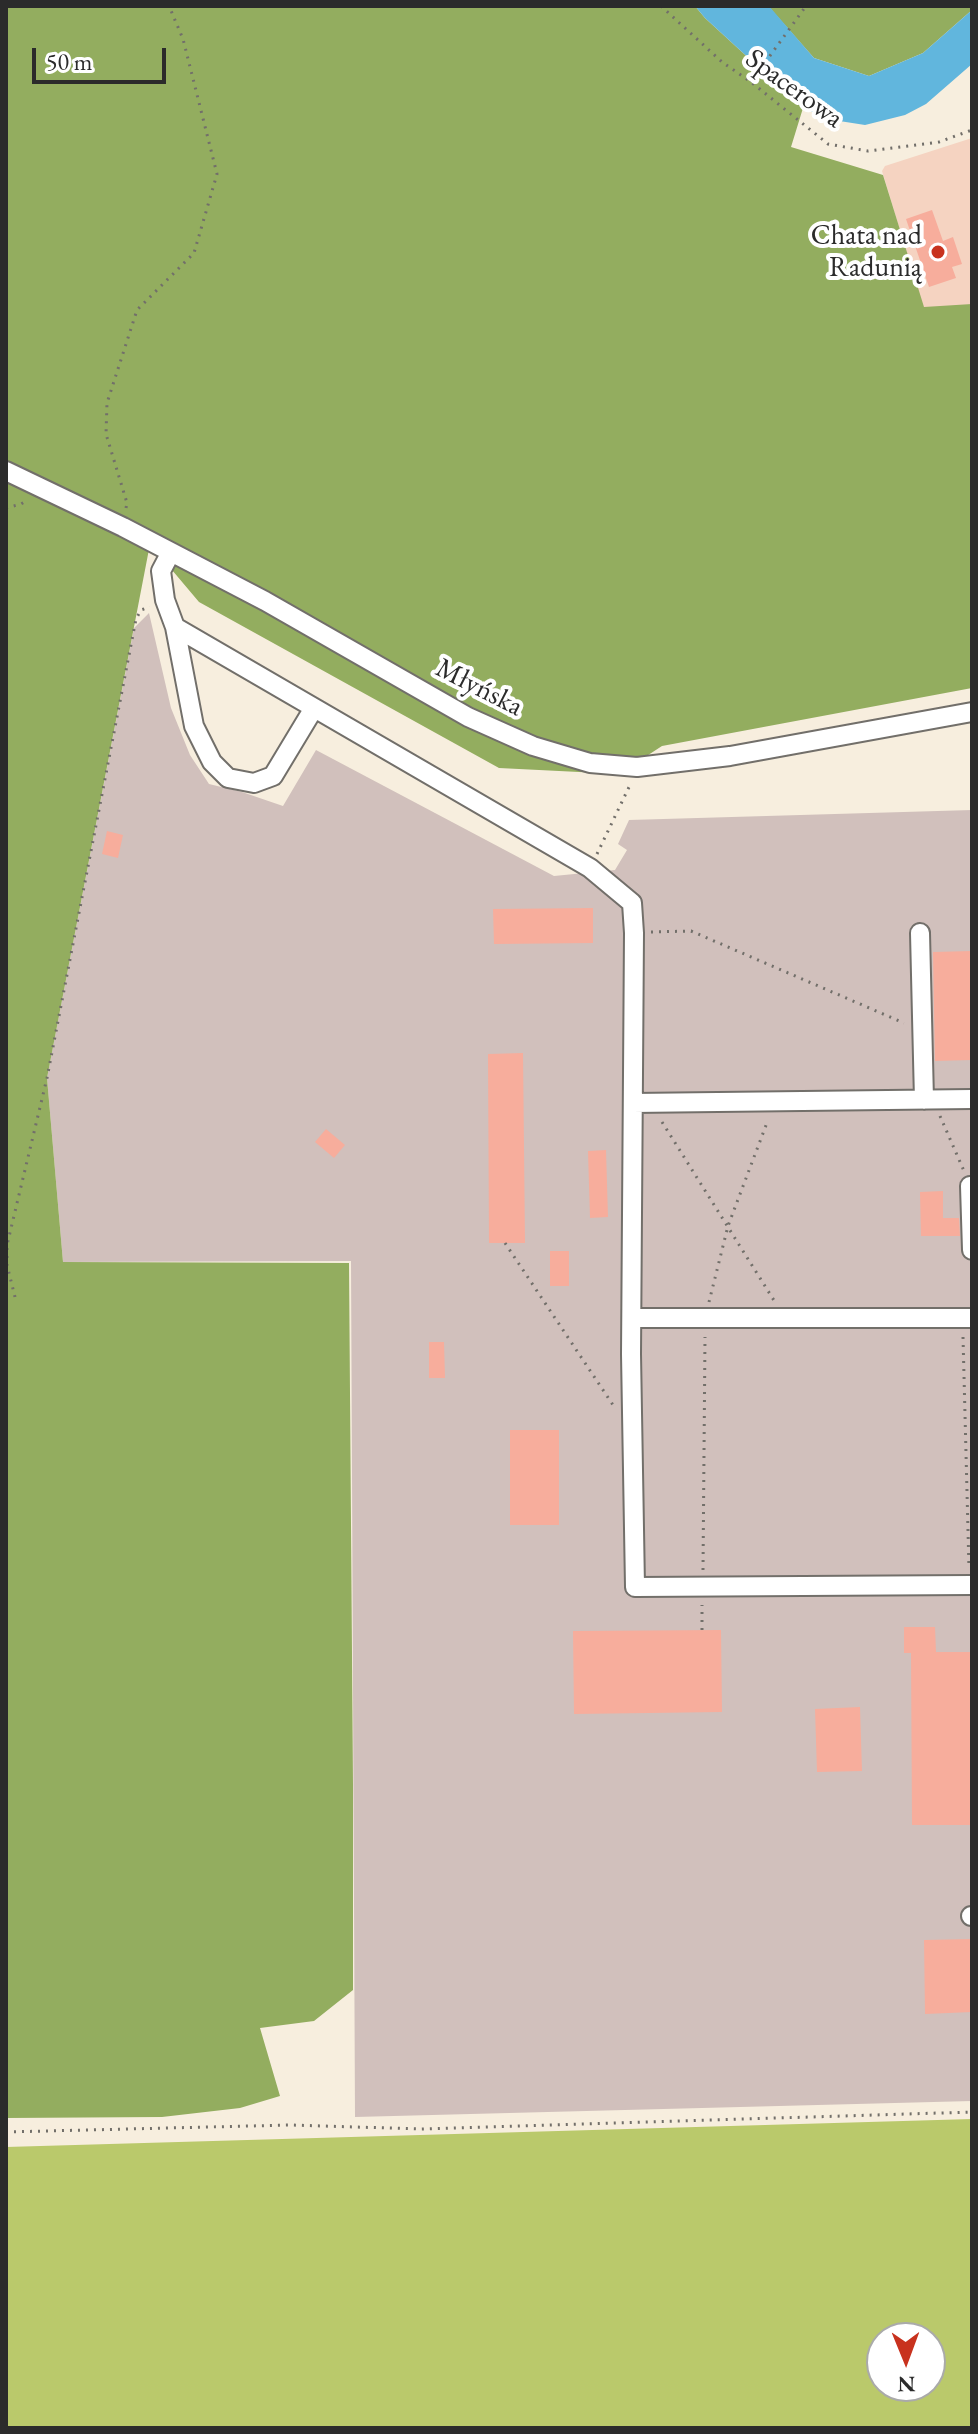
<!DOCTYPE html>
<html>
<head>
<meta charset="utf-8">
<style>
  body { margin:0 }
  #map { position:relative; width:978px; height:2434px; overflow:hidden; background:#f7eede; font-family:"EB Garamond",serif }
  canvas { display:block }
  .frame { position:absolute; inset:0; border:8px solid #2b2b2b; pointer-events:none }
  .north { position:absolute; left:866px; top:2322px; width:80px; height:80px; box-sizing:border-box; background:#fff; border:2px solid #aaa; border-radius:50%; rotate:179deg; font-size:22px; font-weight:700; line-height:32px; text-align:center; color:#2b2b2b }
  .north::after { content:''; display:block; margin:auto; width:28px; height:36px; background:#c8321e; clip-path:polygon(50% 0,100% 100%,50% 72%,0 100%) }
  .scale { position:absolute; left:32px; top:48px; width:134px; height:36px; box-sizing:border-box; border:4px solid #2b2b2b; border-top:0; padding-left:10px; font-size:24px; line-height:28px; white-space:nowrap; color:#2b2b2b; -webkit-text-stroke:6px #fff; paint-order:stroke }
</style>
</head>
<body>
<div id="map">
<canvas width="978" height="2434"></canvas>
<div class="frame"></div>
<div class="north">N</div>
<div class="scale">50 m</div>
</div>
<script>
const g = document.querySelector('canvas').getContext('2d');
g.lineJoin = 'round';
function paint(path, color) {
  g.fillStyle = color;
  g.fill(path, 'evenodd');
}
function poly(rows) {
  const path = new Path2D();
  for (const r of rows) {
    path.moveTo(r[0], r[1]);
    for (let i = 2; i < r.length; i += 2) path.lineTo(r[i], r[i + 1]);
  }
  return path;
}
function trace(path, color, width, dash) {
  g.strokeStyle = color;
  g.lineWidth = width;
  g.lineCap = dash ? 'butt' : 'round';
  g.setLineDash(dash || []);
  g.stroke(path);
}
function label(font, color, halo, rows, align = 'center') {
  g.font = font + ' "EB Garamond",serif';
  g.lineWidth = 8;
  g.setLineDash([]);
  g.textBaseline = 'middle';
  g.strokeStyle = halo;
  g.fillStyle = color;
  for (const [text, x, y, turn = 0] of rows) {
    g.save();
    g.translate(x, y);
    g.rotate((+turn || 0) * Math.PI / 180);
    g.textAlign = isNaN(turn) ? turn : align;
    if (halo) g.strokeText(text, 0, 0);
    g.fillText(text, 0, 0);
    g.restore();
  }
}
const built = poly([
  [972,138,972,409,929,326,882,171,885,166]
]);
const industrial = poly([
  [149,613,171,708,190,755,209,784,242,792,283,806,316,750,554,876,615,870,627,850,618,844,629,820,972,810,972,2101,355,2117,351,1261,63,1262,47,1078,134,628]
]);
const green = poly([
  [972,2119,972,2428,6,2428,6,2147],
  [882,2338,930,2338,930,2386,882,2386]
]);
const forest = poly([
  [6,6,695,6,705,18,803,108,791,147,883,175,924,307,972,304,972,688,662,746,619,774,499,768,199,602,150,544,47,1078,63,1262,349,1263,353,1785,353,1990,314,2021,260,2028,280,2096,240,2108,162,2117,6,2118],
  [768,6,972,6,972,10,923,53,869,76,814,58]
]);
const water = poly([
  [695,6,769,6,814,58,869,76,923,53,972,10,972,64,926,104,905,115,865,125,833,120,803,108,705,18]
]);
const building = poly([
  [932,210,943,241,953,237,962,264,952,267,956,278,929,287,906,219],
  [107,831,123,835,118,858,102,854],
  [593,908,593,943,494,944,493,909],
  [972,951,972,1060,935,1061,933,952],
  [523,1053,525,1243,489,1243,488,1054],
  [326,1129,345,1145,334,1158,315,1142],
  [606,1150,608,1217,590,1218,588,1151],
  [943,1191,943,1218,959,1218,960,1236,921,1236,920,1192],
  [550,1251,569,1251,569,1286,550,1286],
  [429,1342,444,1342,445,1378,429,1378],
  [510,1430,559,1430,559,1525,510,1525],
  [904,1627,935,1627,936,1652,972,1652,972,1825,912,1825,911,1653,904,1653],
  [721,1630,722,1712,574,1714,573,1631],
  [860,1707,862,1771,817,1772,815,1709],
  [972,1939,972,2012,925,2014,924,1940]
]);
const path = poly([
  [661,6,722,62,751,82,828,144,868,151,939,142,972,130],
  [751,82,806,6],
  [6,508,21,504,28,500],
  [126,508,127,503,106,434,107,403,137,310,194,253,217,174,183,39,169,6],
  [597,854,630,785],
  [651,932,691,931,904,1023],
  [940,1116,964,1171],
  [662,1122,775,1302],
  [505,1243,613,1405],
  [15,1297,7,1265,7,1245,47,1078,136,619,141,610,150,607],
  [709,1302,728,1226,768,1120],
  [963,1337,969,1569],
  [703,1570,705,1337],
  [702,1630,702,1605],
  [6,2132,290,2125,421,2129,972,2112]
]);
const minor = poly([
  [6,471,123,527,265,601,468,717,533,746,590,763,637,767,730,756,972,712],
  [171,552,161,571,165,600,175,627,590,868,632,903,634,933,631,1354,635,1587,972,1585],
  [175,627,194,726,212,762,228,778,254,783,273,776,314,708],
  [920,933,924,1100],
  [633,1103,972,1099],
  [970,1186,972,1250],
  [632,1318,972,1318],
  [971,1916,972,1916]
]);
const markers = [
  [938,252,8,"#c8321e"]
];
const streetNames = [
  ["Spacerowa",794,89,36],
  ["Młyńska",479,688,27]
];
const poiNames = [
  ["Chata nad",922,236],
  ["Radunią",922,268]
];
paint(built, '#f5d3c1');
paint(industrial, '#d1c0bc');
paint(green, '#bac96b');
paint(forest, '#93ad5f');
paint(water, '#61b6dd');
paint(building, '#f7ad9c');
trace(minor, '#726f6a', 22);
trace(path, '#726f6a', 3, [2, 6]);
trace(minor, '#fff', 18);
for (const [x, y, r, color] of markers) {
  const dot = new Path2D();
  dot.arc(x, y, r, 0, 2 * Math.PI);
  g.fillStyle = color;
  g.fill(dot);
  trace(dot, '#fff', 3);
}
label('28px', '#2b2b2b', '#fff', streetNames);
label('28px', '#2b2b2b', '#fff', poiNames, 'right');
</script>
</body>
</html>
